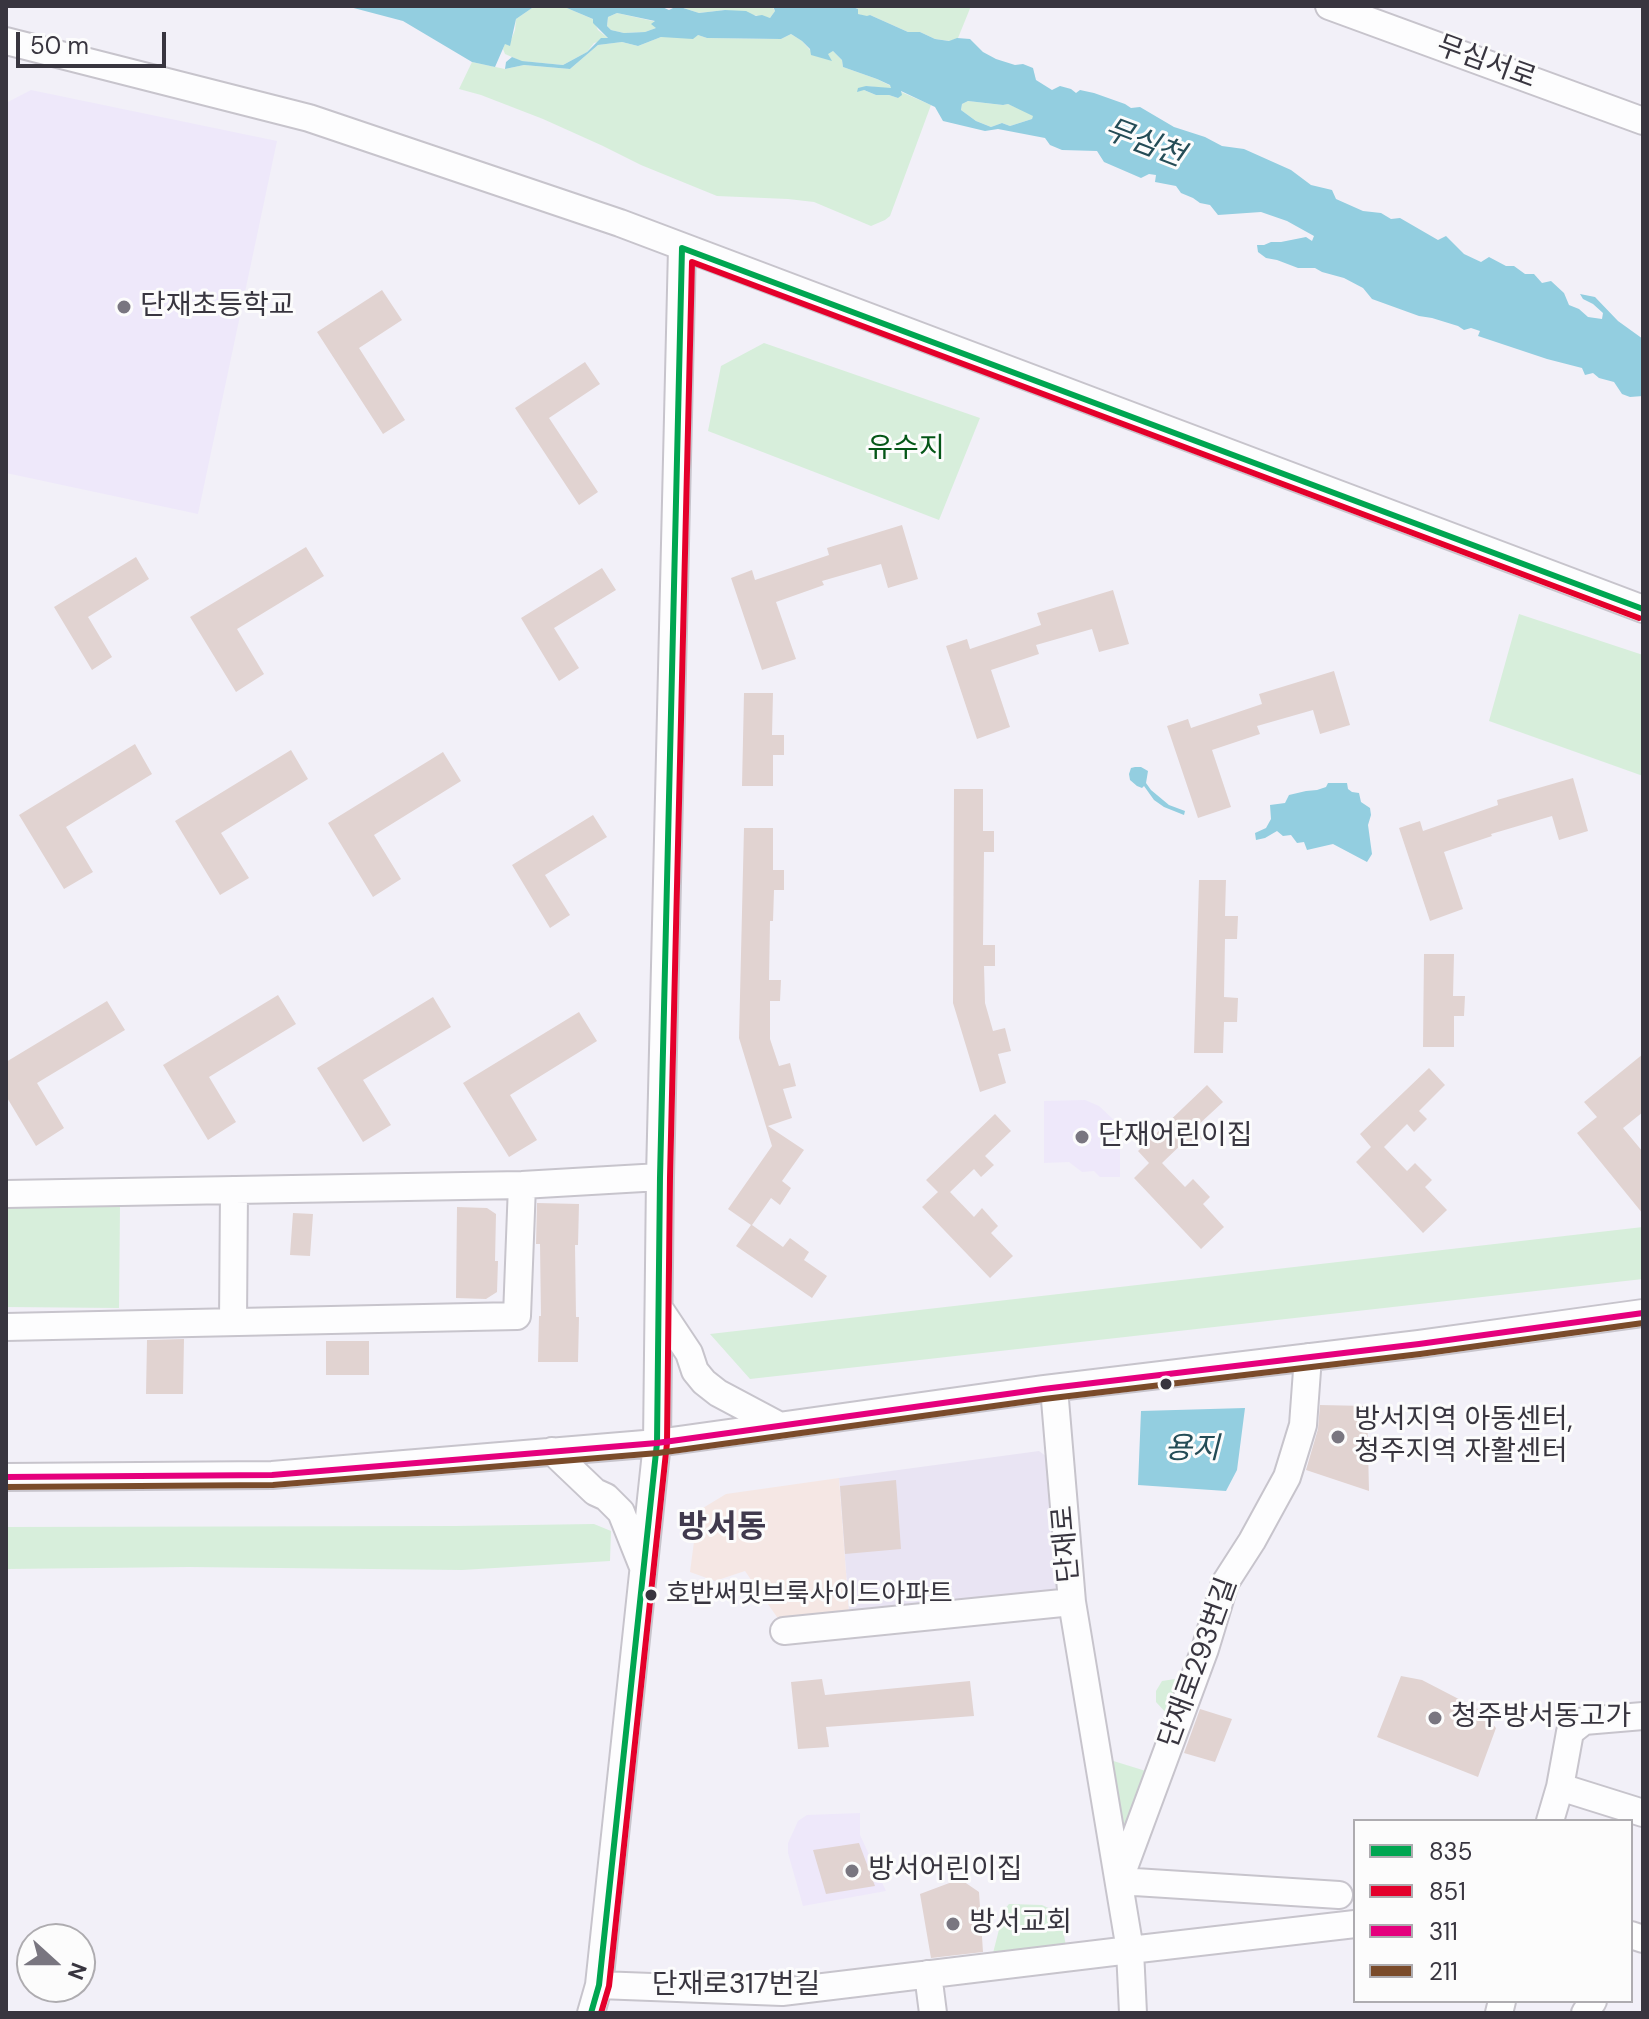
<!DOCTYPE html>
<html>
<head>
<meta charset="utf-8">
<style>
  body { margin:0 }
  #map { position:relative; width:1649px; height:2019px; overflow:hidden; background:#f2f0f8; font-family:"DM Sans",sans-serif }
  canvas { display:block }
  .frame { position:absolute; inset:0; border:8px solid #38353f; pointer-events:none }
  .legend { position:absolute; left:1353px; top:1819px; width:280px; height:184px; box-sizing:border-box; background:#fcfcfc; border:2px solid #aeacb0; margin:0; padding:10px 14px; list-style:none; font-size:24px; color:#38353f }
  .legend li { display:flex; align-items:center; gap:16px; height:40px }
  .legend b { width:40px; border:2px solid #aeacb0 }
  .north { position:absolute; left:16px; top:1923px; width:80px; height:80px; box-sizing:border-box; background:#fcfcfc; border:2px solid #aeacb0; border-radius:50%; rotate:111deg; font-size:22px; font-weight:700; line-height:32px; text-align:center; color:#38353f }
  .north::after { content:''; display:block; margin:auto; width:28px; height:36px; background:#797680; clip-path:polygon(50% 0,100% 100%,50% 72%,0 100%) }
  .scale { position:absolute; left:16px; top:32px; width:150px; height:36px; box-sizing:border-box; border:4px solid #38353f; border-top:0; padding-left:10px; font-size:24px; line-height:28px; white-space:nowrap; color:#38353f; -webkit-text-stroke:6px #fcfcfc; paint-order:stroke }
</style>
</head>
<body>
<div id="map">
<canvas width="1649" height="2019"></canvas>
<div class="frame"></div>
<ul class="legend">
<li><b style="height:10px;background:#00a651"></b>835</li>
<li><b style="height:10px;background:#e4002b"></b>851</li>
<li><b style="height:10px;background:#e5007d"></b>311</li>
<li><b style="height:10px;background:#7a4b2a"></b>211</li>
</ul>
<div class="north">N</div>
<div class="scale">50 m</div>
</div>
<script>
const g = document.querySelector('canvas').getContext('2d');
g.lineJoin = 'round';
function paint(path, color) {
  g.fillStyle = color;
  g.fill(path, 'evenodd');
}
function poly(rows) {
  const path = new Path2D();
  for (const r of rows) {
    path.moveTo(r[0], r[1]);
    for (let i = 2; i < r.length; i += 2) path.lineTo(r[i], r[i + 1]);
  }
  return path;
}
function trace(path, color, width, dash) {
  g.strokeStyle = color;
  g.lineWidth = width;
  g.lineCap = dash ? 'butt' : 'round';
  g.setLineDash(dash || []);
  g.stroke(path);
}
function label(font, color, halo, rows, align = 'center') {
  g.font = font + ' "DM Sans","Noto Sans KR",sans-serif';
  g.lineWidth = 6;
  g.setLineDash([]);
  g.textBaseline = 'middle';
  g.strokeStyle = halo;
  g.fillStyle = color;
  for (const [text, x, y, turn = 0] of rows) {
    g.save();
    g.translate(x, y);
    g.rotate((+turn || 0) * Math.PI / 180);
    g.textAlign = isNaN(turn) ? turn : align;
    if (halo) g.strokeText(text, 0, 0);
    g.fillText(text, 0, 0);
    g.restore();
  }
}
const commercial = poly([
  [1039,1451,1054,1462,1063,1578,1050,1595,849,1613,839,1478]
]);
const industrial = poly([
  [839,1478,849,1613,779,1620,745,1571,715,1581,690,1572,698,1511,726,1494]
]);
const built = poly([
  [31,90,277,141,198,514,6,473,6,103],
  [1085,1100,1099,1106,1115,1121,1120,1130,1120,1177,1100,1177,1094,1171,1082,1172,1069,1162,1044,1163,1044,1101],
  [860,1813,860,1835,886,1891,803,1906,788,1853,788,1843,798,1821,807,1815]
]);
const green = poly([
  [535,6,562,6,593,19,598,30,609,39,594,43,587,52,563,65,521,61,505,54,503,49,505,43,509,45,515,30,516,19],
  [677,6,772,6,775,11,770,18,725,10,699,13],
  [850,6,971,6,958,38,950,41,935,39,920,32,908,32,870,15,867,17,858,14,858,9],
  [617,13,657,22,656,28,645,32,624,33,611,30,607,26,608,17],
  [791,34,802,41,810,50,831,60,827,53,833,51,842,60,843,67,877,79,891,86,892,89,866,86,864,90,876,95,889,95,898,98,899,91,931,105,890,216,885,220,871,226,814,202,788,199,717,196,641,165,603,146,543,119,481,95,459,89,472,62,505,69,524,65,570,69,598,45,622,42,638,46,661,37,698,35,707,38,781,39],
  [968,101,1003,105,1008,104,1034,115,1032,119,1010,126,1002,123,991,127,976,121,961,110,962,104],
  [764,343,980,418,939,520,708,431,721,366],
  [1519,614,1643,655,1643,776,1489,721],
  [6,1205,120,1206,119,1308,6,1307],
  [1643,1227,1643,1279,750,1379,710,1334],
  [594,1524,611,1531,610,1561,462,1570,189,1567,6,1569,6,1527,455,1526],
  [1188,1677,1168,1715,1156,1702,1156,1691,1162,1681],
  [1107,1759,1149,1772,1122,1859],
  [1009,1904,1042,1905,1057,1912,1061,1919,1066,1946,993,1953,1004,1910]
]);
const water = poly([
  [346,6,535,6,516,19,510,46,505,44,495,67,472,62,403,21],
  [562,6,660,6,669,10,677,6,699,13,725,10,746,11,756,16,762,15,770,18,775,11,773,6,850,6,858,9,858,14,867,16,870,15,908,32,920,32,935,39,949,41,957,38,970,39,983,52,996,59,1015,65,1023,64,1033,68,1036,80,1052,90,1060,86,1071,89,1076,93,1080,90,1094,93,1125,104,1131,108,1140,107,1174,127,1205,137,1222,146,1244,149,1291,170,1311,185,1332,190,1336,199,1363,211,1381,213,1391,219,1400,218,1438,240,1446,236,1464,254,1481,262,1489,257,1506,266,1514,266,1525,274,1534,274,1542,283,1551,281,1564,293,1569,305,1579,309,1588,317,1602,319,1603,313,1593,304,1583,299,1580,294,1595,297,1618,321,1643,339,1643,396,1630,397,1622,394,1614,382,1599,378,1593,373,1585,375,1582,368,1547,359,1478,336,1480,331,1471,328,1464,330,1458,326,1432,318,1419,316,1372,299,1363,288,1344,278,1322,272,1315,268,1298,268,1277,260,1266,258,1258,252,1257,245,1264,245,1271,242,1281,242,1306,237,1312,241,1314,236,1287,221,1261,212,1218,215,1210,205,1200,203,1193,198,1181,193,1176,186,1155,182,1156,175,1149,174,1141,178,1104,162,1097,151,1062,150,1050,145,1045,138,998,129,985,131,943,121,935,107,901,91,902,95,898,98,889,95,876,95,864,90,857,92,858,88,866,86,891,88,890,85,877,79,843,67,842,60,833,51,828,54,832,61,811,55,810,49,802,41,791,34,781,39,707,38,698,35,693,39,661,37,638,46,622,42,598,45,570,69,524,65,505,69,506,62,512,57,522,61,563,65,587,52,601,38,608,38,593,23,593,19],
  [617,13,655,21,651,24,656,28,645,32,624,33,611,30,607,26,608,17],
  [968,101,1003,105,1008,104,1033,116,1032,119,1010,126,1002,123,991,127,976,121,961,110,962,104],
  [1135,767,1141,767,1148,771,1146,783,1151,790,1169,805,1185,811,1184,815,1164,807,1154,800,1144,786,1142,788,1137,786,1130,780,1129,774,1131,768],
  [1328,783,1347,783,1348,789,1352,792,1359,793,1361,802,1370,808,1371,815,1368,825,1372,854,1367,862,1333,844,1307,850,1304,842,1297,843,1291,835,1283,836,1277,831,1265,838,1256,840,1255,833,1266,828,1271,819,1270,805,1285,803,1289,795,1306,791,1317,790,1326,787],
  [1245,1408,1237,1470,1226,1491,1138,1485,1141,1411]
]);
const building = poly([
  [382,290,402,320,359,348,405,420,383,434,317,332],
  [585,362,600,384,549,418,598,492,579,505,515,408],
  [902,525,918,579,888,588,881,564,822,581,824,585,776,602,796,659,762,670,731,578,752,570,755,580,829,555,827,548],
  [306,547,324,576,237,629,264,674,236,692,190,617],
  [136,557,149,579,88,617,112,657,92,670,54,607],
  [602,568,616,590,554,628,579,668,559,681,521,618],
  [1113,590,1129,644,1099,652,1092,629,1036,645,1039,654,991,670,1010,727,977,739,946,646,967,639,970,649,1041,625,1037,613],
  [1334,671,1350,725,1320,734,1313,710,1257,726,1260,734,1212,750,1231,807,1198,818,1167,726,1188,719,1191,728,1262,704,1259,694],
  [744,693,773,693,772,735,784,735,784,755,773,755,773,786,742,786],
  [135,744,152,774,66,827,93,872,64,889,19,815],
  [291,750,308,779,221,833,249,878,220,895,175,821],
  [443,752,461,781,374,835,401,879,373,897,328,823],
  [1573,778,1588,831,1559,840,1552,816,1491,834,1492,836,1444,852,1463,909,1430,921,1399,828,1420,821,1423,831,1498,805,1497,800],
  [954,789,983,789,983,831,994,831,994,852,984,852,983,945,995,945,995,966,984,966,985,1003,993,1031,1005,1028,1011,1051,998,1054,1006,1083,980,1092,953,1003],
  [593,815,607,837,545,875,570,915,550,928,512,865],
  [744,828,773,828,773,870,784,870,784,890,774,890,773,921,770,921,769,980,781,980,780,1001,770,1001,770,1039,779,1066,790,1063,796,1086,783,1089,792,1118,768,1126,804,1150,782,1181,791,1188,780,1205,771,1198,752,1225,783,1247,790,1238,809,1252,804,1260,827,1276,812,1298,736,1246,751,1225,728,1209,772,1146,739,1038],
  [1199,880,1226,880,1225,916,1238,916,1237,939,1225,939,1224,997,1238,998,1237,1022,1224,1022,1223,1053,1194,1053],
  [1424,954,1454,954,1453,996,1465,996,1464,1016,1454,1016,1454,1047,1423,1047],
  [278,995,296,1024,209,1077,236,1122,208,1140,163,1065],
  [433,997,451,1027,363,1080,391,1125,363,1142,317,1068],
  [107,1001,125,1030,37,1083,64,1128,36,1146,6,1096,6,1062],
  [579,1012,597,1041,510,1095,537,1140,509,1157,463,1083],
  [1643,1054,1643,1112,1623,1128,1643,1152,1643,1214,1577,1133,1597,1117,1584,1102],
  [1429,1068,1445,1085,1419,1111,1427,1119,1414,1132,1407,1124,1384,1147,1407,1171,1415,1163,1432,1180,1425,1187,1447,1210,1423,1233,1356,1162,1371,1147,1360,1134],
  [1207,1085,1223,1102,1197,1126,1205,1136,1193,1148,1186,1140,1162,1163,1185,1187,1193,1179,1210,1197,1203,1204,1224,1227,1201,1249,1134,1178,1149,1163,1138,1151],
  [995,1114,1011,1131,985,1156,994,1165,981,1177,974,1169,950,1192,974,1217,982,1208,998,1226,991,1233,1013,1256,990,1278,922,1207,938,1192,926,1180],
  [537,1203,579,1204,578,1245,575,1245,576,1317,579,1317,578,1362,538,1362,539,1316,541,1316,540,1244,536,1244],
  [457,1207,487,1208,496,1214,495,1261,498,1261,497,1292,486,1299,456,1298],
  [293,1213,313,1214,310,1256,290,1255],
  [184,1339,183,1394,146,1394,147,1340],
  [326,1341,369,1341,369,1375,326,1375],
  [1320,1405,1367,1406,1369,1491,1306,1470,1318,1429],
  [896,1480,901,1549,845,1554,840,1486],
  [1401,1676,1422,1680,1478,1709,1496,1728,1478,1777,1377,1737],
  [822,1679,825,1695,970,1681,974,1716,826,1727,829,1747,798,1749,791,1682],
  [1200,1709,1232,1719,1215,1762,1184,1753],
  [859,1843,875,1886,826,1894,813,1850],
  [960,1879,979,1892,983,1952,931,1958,920,1894]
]);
const minor = poly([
  [1329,6,1643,121],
  [6,41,309,118,620,223,1643,609],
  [6,1194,522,1185,660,1177],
  [659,1308,689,1353,695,1371,704,1382,718,1393,780,1426],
  [233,1322,234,1190],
  [6,1327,517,1316,522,1185],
  [1308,1357,1303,1425,1287,1477,1252,1541,1225,1583,1205,1649,1119,1881,1339,1895],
  [552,1451,595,1492,606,1497,621,1512,643,1567],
  [6,1477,272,1475,657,1443,1043,1389,1419,1344,1643,1313],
  [784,1631,1072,1602],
  [1560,1787,1643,1813],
  [1550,1821,1560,1787,1570,1732,1584,1721,1643,1716],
  [1631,1935,1643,1939],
  [928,1974,933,2013],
  [599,1985,782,1992,1130,1950,1072,1602,1054,1388],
  [591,2013,599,1985,657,1443,660,1177,682,248],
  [1133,2013,1130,1950,1355,1924],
  [1499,2013,1502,2001],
  [1585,2013,1593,2001]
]);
const bus1 = poly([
  [591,2013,599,1985,657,1443,660,1177,682,248,1643,609]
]);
const bus2 = poly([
  [601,2013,609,1986,667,1443,670,1177,692,262,1639,618]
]);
const bus3 = poly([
  [6,1477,272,1475,657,1443,1043,1389,1419,1344,1643,1313]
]);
const bus4 = poly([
  [6,1487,273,1485,658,1453,1044,1399,1420,1354,1643,1323]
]);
const markers = [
  [124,307,8,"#797680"],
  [1082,1137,8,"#797680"],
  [1166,1384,7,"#38353f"],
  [1338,1437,8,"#797680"],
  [651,1595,7,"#38353f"],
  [1435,1718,8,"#797680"],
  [852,1871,8,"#797680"],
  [953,1924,8,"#797680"]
];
const busNames = [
  ["호반써밋브룩사이드아파트",666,1595]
];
const streetNames = [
  ["무심서로",1486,63,20],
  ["단재로",1067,1544,-95],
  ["단재로293번길",1199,1663,-70],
  ["단재로317번길",736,1986]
];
const poiNames = [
  ["단재초등학교",140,307],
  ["단재어린이집",1098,1137],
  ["방서지역 아동센터,",1354,1421],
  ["청주지역 자활센터",1354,1453],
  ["청주방서동고가",1451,1718],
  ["방서어린이집",868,1871],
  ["방서교회",969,1924]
];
const parkNames = [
  ["유수지",906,450]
];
const waterNames = [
  ["무심천",1144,144,21],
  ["용지",1192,1450]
];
const quarterNames = [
  ["방서동",722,1529]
];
paint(commercial, '#e9e4f3');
paint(industrial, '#f5e7e4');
paint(built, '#eee8fa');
paint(green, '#d7eedb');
paint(water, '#93cee0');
paint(building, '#e1d3d1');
trace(minor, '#c7c4cc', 30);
trace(minor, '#fdfdfe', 26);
trace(bus1, '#00a651', 6);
trace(bus2, '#e4002b', 6);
trace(bus3, '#e5007d', 6);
trace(bus4, '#7a4b2a', 6);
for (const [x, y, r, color] of markers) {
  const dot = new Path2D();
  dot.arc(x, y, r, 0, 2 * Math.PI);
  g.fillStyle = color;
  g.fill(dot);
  trace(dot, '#fcfcfc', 3);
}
label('26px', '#38353f', '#fcfcfc', busNames, 'left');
label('28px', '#38353f', '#fcfcfc', streetNames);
label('28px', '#38353f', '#fcfcfc', poiNames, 'left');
label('28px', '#045617', '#fcfcfc', parkNames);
label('italic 30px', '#244c56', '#fcfcfc', waterNames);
label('bold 32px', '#413a4e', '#fcfcfc', quarterNames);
</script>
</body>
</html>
